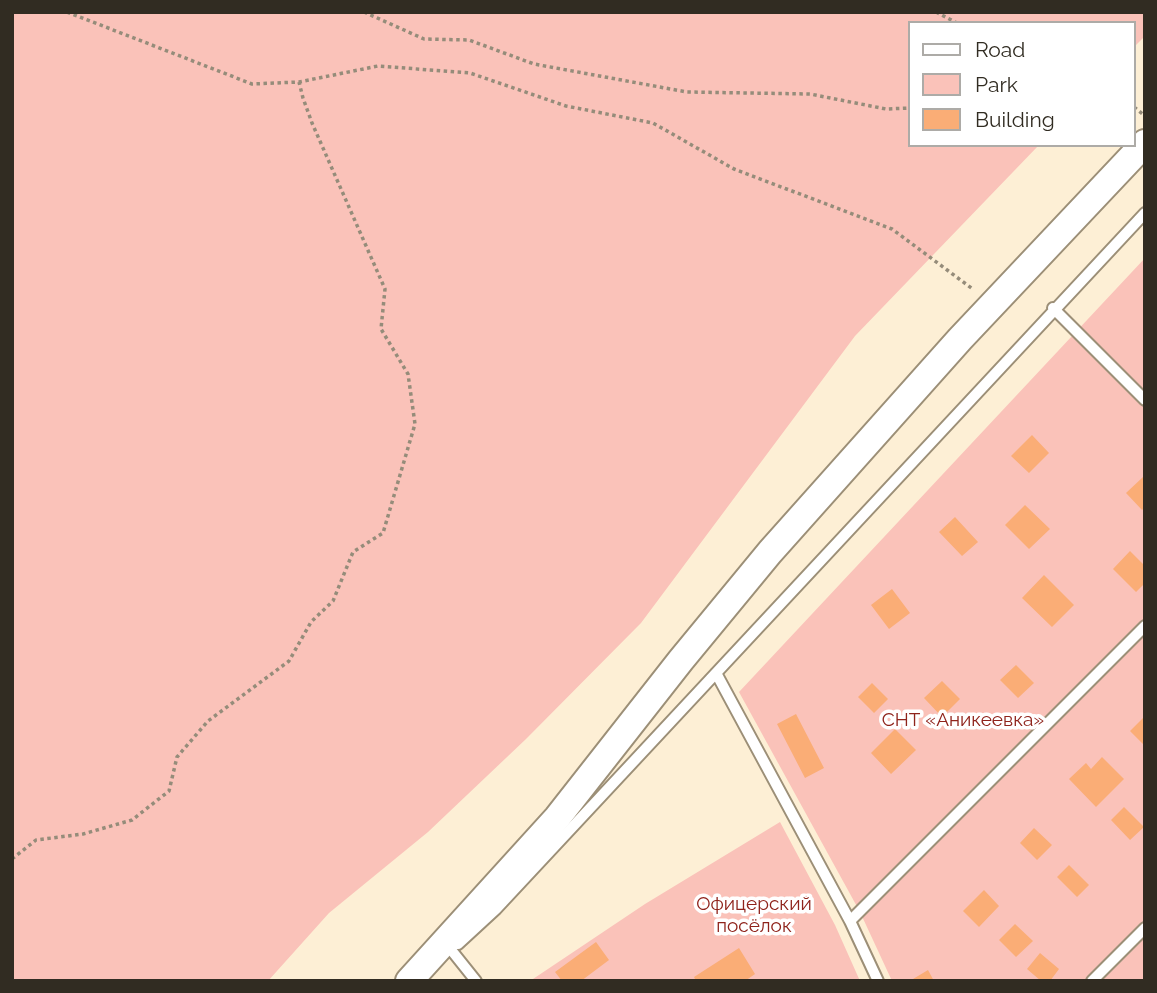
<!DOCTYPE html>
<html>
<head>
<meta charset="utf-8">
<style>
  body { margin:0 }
  #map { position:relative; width:1157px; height:993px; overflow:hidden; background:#fdefd5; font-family:Raleway,sans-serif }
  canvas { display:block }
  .frame { position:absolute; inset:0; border:14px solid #312c22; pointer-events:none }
  .legend { position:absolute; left:908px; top:21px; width:228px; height:126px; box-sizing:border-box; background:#fff; border:2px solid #adaba7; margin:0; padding:9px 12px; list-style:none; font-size:21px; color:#312c22 }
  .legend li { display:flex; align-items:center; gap:14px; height:35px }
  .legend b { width:35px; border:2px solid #adaba7 }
</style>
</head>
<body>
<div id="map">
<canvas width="1157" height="993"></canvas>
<div class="frame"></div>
<ul class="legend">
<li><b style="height:9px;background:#fff"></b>Road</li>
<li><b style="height:19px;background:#fac2b9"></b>Park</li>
<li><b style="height:19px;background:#faad76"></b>Building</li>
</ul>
</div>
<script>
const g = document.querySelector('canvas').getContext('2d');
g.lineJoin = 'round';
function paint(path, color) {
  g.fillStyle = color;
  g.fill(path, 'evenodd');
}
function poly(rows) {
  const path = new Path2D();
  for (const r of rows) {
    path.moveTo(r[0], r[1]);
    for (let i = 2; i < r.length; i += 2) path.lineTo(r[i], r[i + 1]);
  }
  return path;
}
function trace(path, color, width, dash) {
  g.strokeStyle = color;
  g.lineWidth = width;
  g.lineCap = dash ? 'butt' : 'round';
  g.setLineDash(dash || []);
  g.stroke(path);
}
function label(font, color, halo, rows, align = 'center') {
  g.font = font + ' Raleway,sans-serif';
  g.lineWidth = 7;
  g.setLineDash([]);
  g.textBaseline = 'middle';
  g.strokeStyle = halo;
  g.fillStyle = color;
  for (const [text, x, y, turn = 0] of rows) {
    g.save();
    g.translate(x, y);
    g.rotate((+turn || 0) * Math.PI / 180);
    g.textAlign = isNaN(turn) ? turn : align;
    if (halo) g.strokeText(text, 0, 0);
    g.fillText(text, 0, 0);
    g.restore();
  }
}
const green = poly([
  [12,12,1145,12,1145,36,1134,47,1134,23,910,23,910,145,1039,145,855,336,641,623,526,739,428,832,329,913,268,981,12,981],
  [1145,258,1145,981,892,981,860,912,739,692],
  [780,822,835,925,860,981,530,981,645,904]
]);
const building = poly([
  [1032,435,1049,453,1029,473,1011,456],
  [1143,477,1145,479,1145,507,1142,510,1126,493],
  [1025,505,1050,529,1029,549,1005,525],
  [955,517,978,542,962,556,939,532],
  [1130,551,1145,566,1145,583,1136,592,1113,569],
  [1044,575,1074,605,1052,627,1022,598],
  [892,589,910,613,889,629,871,605],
  [1016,665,1034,683,1018,698,1000,680],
  [942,681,960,699,942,717,924,698],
  [872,683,888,699,874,713,858,697],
  [796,714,824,768,805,778,777,724],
  [1143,718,1145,719,1145,746,1130,731],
  [895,729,916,750,891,774,871,753],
  [1102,757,1124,779,1096,807,1069,779,1086,763,1091,769],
  [1124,807,1144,827,1130,840,1111,820],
  [1034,828,1052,845,1037,860,1020,843],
  [1069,865,1089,885,1077,897,1057,877],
  [984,890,999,906,979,927,963,911],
  [1015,924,1033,941,1016,957,999,940],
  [596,942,609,960,581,981,562,981,555,972],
  [739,948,755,974,745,981,696,981,694,977],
  [1040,953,1059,969,1050,981,1041,981,1027,969],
  [928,970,934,981,914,981,913,979]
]);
const path = poly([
  [67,12,252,84,299,82,378,66,470,73,566,106,653,123,734,169,892,229,974,290],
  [364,12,424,39,469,40,534,64,687,92,810,94,886,109,910,108],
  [936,12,957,23],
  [1134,107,1145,116],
  [12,859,36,840,83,834,132,820,169,791,177,757,208,721,289,661,311,622,333,601,353,552,383,533,415,424,408,374,381,329,385,289,312,123,303,98,299,82]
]);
const service = poly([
  [1053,308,1145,400],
  [716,673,850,921,878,981],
  [850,921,1145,626],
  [458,944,496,909,1145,213],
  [452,951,476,981],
  [1092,981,1145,928]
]);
const tertiary = poly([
  [409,981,557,818,681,660,770,552,960,339,1145,143]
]);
const parkNames = [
  ["СНТ «Аникеевка»",963,720],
  ["Офицерский",754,904],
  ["посёлок",754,926]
];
paint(green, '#fac2b9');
paint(building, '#faad76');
trace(service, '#9c8f77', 14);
trace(tertiary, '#9c8f77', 30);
trace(path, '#958c7a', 3.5, [3.5, 3.5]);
trace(service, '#fff', 10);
trace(tertiary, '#fff', 26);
label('19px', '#8f231b', '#fff', parkNames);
</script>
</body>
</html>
